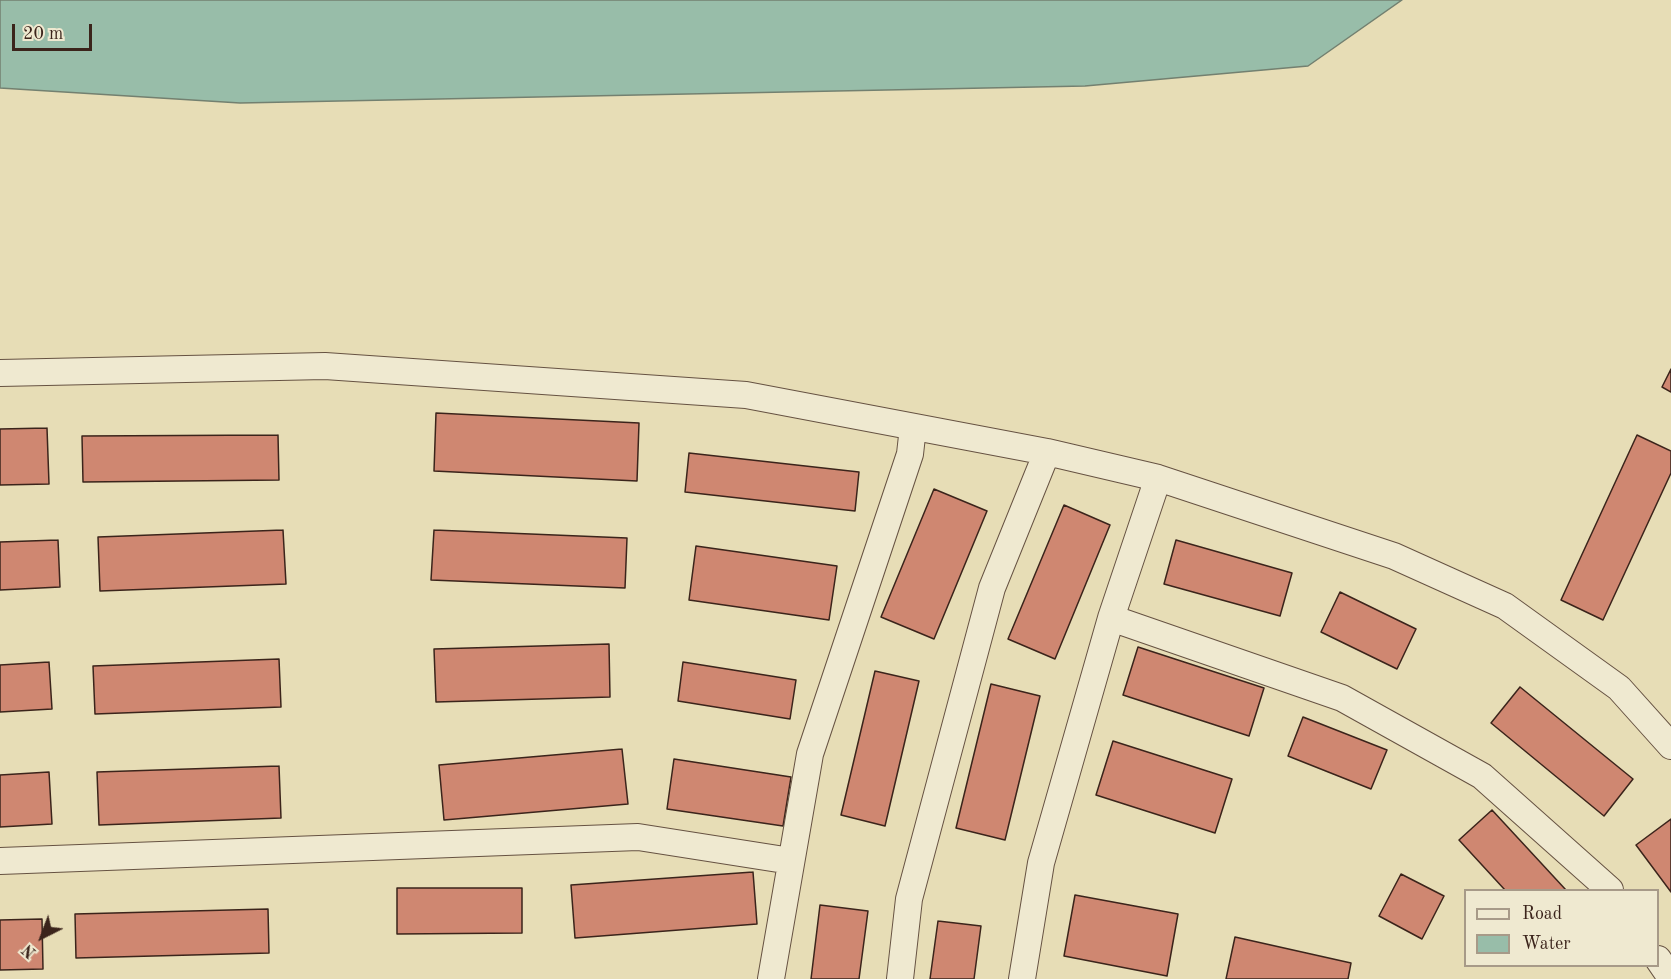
<!DOCTYPE html>
<html>
<head>
<meta charset="utf-8">
<style>
  body { margin:0 }
  #map { position:relative; width:1671px; height:979px; overflow:hidden; background:#e7ddb6; font-family:"Old Standard TT",serif }
  canvas { display:block }
  .legend { position:absolute; left:1464px; top:889px; width:195px; height:78px; box-sizing:border-box; background:#efe9d0; border:2px solid #a79a88; margin:0; padding:8px 10px; list-style:none; font-size:18px; color:#3b241b }
  .legend li { display:flex; align-items:center; gap:12px; height:30px }
  .legend b { width:30px; border:2px solid #a79a88 }
  .north { position:absolute; left:12px; top:907px; width:60px; height:60px; -webkit-text-stroke:4px #efe9d0; paint-order:stroke; rotate:222deg; font-size:16px; font-weight:700; line-height:24px; text-align:center; color:#3b241b }
  .north::after { content:''; display:block; margin:auto; width:21px; height:27px; background:#3b241b; clip-path:polygon(50% 0,100% 100%,50% 72%,0 100%) }
  .scale { position:absolute; left:12px; top:24px; width:80px; height:27px; box-sizing:border-box; border:3px solid #3b241b; border-top:0; padding-left:8px; font-size:18px; line-height:21px; white-space:nowrap; color:#3b241b; -webkit-text-stroke:4px #efe9d0; paint-order:stroke }
</style>
</head>
<body>
<div id="map">
<canvas width="1671" height="979"></canvas>
<ul class="legend">
<li><b style="height:8px;background:#efe9d0"></b>Road</li>
<li><b style="height:16px;background:#98bda9"></b>Water</li>
</ul>
<div class="north">N</div>
<div class="scale">20 m</div>
</div>
<script>
const g = document.querySelector('canvas').getContext('2d');
g.lineJoin = 'round';
function paint(path, color) {
  g.fillStyle = color;
  g.fill(path, 'evenodd');
}
function poly(rows) {
  const path = new Path2D();
  for (const r of rows) {
    path.moveTo(r[0], r[1]);
    for (let i = 2; i < r.length; i += 2) path.lineTo(r[i], r[i + 1]);
  }
  return path;
}
function trace(path, color, width, dash) {
  g.strokeStyle = color;
  g.lineWidth = width;
  g.lineCap = dash ? 'butt' : 'round';
  g.setLineDash(dash || []);
  g.stroke(path);
}
const water = poly([
  [0,0,1402,0,1308,66,1085,86,240,103,0,88,0,0]
]);
const building = poly([
  [1671,369,1671,392,1662,387,1671,369],
  [436,413,639,423,637,481,434,471,436,413],
  [47,428,49,484,0,485,0,429,47,428],
  [278,435,279,480,83,482,82,436,278,435],
  [1637,435,1671,451,1671,473,1603,620,1561,600,1637,435],
  [689,453,859,472,855,511,685,492,689,453],
  [934,489,987,511,934,639,881,617,934,489],
  [1064,505,1110,525,1055,659,1008,639,1064,505],
  [283,530,286,584,100,591,98,537,283,530],
  [434,530,627,538,625,588,431,580,434,530],
  [58,540,60,587,0,590,0,542,58,540],
  [1176,540,1292,573,1280,616,1164,584,1176,540],
  [696,546,837,566,829,620,689,600,696,546],
  [1340,592,1416,629,1397,669,1321,632,1340,592],
  [609,644,610,697,436,702,434,649,609,644],
  [1138,647,1264,688,1249,736,1123,695,1138,647],
  [279,659,281,707,95,714,93,666,279,659],
  [49,662,52,709,0,712,0,665,49,662],
  [683,662,796,680,790,719,678,701,683,662],
  [875,671,919,681,885,826,841,815,875,671],
  [991,684,1040,696,1005,840,956,828,991,684],
  [1520,687,1633,779,1604,816,1491,723,1520,687],
  [1303,717,1387,750,1371,789,1288,756,1303,717],
  [1113,741,1232,779,1215,833,1096,795,1113,741],
  [622,749,628,804,444,820,439,765,622,749],
  [674,759,791,777,783,826,667,809,674,759],
  [279,766,281,818,99,825,97,772,279,766],
  [49,772,52,824,0,827,0,775,49,772],
  [1492,810,1566,890,1505,890,1459,840,1492,810],
  [1671,819,1671,892,1636,845,1671,819],
  [753,872,757,924,575,938,571,885,753,872],
  [1401,874,1444,896,1422,939,1379,916,1401,874],
  [397,888,522,888,522,933,397,934,397,888],
  [1075,895,1178,914,1167,976,1064,956,1075,895],
  [820,905,868,911,859,979,811,979,820,905],
  [268,909,269,953,76,958,75,914,268,909],
  [42,919,43,969,0,970,0,920,42,919],
  [938,921,981,926,974,979,930,979,938,921],
  [1235,937,1351,963,1348,979,1226,979,1235,937]
]);
const minor = poly([
  [0,373,325,366,746,395,1047,452,1158,478,1394,556,1505,606,1619,688,1671,746],
  [1111,618,1342,698,1482,776,1610,890],
  [0,861,638,837,791,861],
  [1658,959,1671,978],
  [771,979,810,754,910,454,913,427],
  [900,979,909,899,992,588,1047,452],
  [1022,979,1041,863,1111,618,1158,478]
]);
paint(water, '#98bda9');
trace(water, '#738070', 1.5);
paint(building, '#cf8771');
trace(building, '#3b241b', 1.5);
trace(minor, '#665242', 28);
trace(minor, '#efe9d0', 26);
</script>
</body>
</html>
